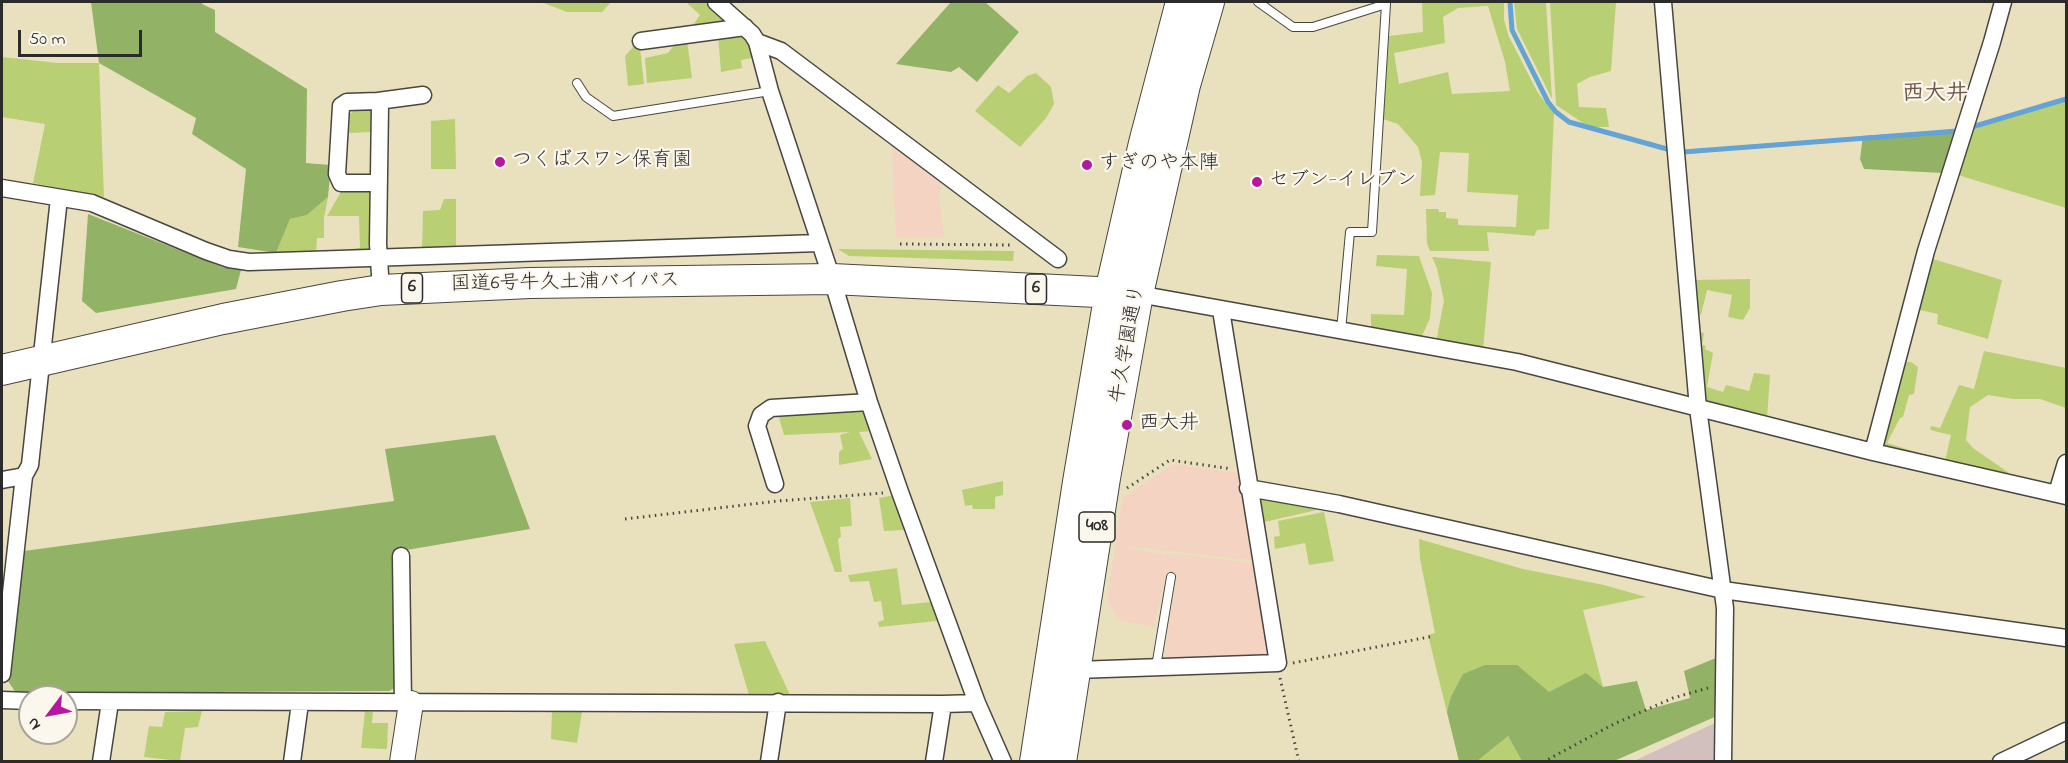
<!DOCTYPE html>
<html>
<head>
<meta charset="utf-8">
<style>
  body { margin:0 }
  #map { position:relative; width:2068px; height:763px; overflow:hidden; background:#e9e1be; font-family:"Indie Flower",sans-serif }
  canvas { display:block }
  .frame { position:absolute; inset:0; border:3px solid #2b2b2b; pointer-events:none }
  .north { position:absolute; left:18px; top:685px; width:60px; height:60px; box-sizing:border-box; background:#fbf7ec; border:2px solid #a8a59f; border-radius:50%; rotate:238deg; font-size:16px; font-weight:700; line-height:24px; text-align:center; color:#2b2b2b }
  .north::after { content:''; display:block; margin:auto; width:21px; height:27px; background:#b5179e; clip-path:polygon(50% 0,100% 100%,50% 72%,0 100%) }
  .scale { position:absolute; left:18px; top:30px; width:124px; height:27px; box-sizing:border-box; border:3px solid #2b2b2b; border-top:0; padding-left:8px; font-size:18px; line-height:21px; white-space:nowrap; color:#2b2b2b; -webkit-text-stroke:4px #fbf7ec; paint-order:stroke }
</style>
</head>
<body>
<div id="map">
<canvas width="2068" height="763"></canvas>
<div class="frame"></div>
<div class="north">N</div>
<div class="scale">50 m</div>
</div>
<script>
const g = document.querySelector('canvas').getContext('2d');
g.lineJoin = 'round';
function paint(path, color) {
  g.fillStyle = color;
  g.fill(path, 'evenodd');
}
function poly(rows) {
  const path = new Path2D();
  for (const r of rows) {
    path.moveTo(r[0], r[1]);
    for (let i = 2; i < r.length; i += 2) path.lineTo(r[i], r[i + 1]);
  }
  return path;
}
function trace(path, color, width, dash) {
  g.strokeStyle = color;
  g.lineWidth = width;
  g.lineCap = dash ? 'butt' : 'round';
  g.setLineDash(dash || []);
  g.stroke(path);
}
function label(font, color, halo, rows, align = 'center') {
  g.font = font + ' "Indie Flower","Klee One",sans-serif';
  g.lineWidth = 4.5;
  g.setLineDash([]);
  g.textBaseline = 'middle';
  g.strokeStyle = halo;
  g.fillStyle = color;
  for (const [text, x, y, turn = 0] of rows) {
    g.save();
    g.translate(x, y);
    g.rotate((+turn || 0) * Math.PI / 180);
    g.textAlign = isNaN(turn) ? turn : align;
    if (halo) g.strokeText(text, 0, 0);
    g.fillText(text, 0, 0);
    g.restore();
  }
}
const built = poly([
  [892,146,943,184,939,193,944,238,896,237],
  [1174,464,1239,473,1251,560,1124,546,1166,556,1166,553,1252,563,1271,654,1266,661,1171,662,1164,655,1177,576,1166,575,1166,558,1164,582,1154,627,1118,620,1107,600,1122,498]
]);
const industrial = poly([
  [1715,723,1715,761,1634,761]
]);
const green = poly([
  [541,2,611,2,602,12,567,12],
  [686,2,705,2,729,23,691,28,700,15],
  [1422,2,1504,2,1504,20,1509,37,1538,93,1554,113,1549,229,1537,230,1534,236,1487,232,1489,251,1430,251,1427,244,1426,209,1438,209,1439,212,1446,212,1446,218,1458,219,1458,225,1516,227,1518,195,1467,192,1469,153,1440,152,1435,195,1420,196,1422,162,1418,147,1398,124,1383,119,1389,36,1423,32],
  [1488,6,1505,62,1510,91,1452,94,1448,72,1399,84,1394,53,1445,43,1443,17,1458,8],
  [1514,2,1546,2,1552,99,1517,29],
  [1550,2,1616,2,1611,71,1590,77,1577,84,1579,107,1606,108,1609,127,1589,127,1556,105],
  [743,30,749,41,752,58,741,60,742,68,721,72,718,35],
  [687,40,692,78,647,83,645,58,668,53,676,43],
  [633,47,640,47,644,84,628,86,625,56],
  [2,57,58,63,99,63,104,197,33,183,45,124,2,117],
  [1036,73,1051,87,1054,104,1046,118,1020,147,975,111,998,85,1009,93,1027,76],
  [2066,100,2066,208,1958,175,1971,130],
  [355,110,372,111,372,132,349,133,350,114],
  [455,119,456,169,431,169,431,121],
  [342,190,371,192,369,253,352,253,351,249,360,248,359,216,327,216],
  [328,197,324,218,324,238,317,238,316,254,276,253,290,219,307,215],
  [444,199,456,199,456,249,422,249,423,211,440,210],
  [838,249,1013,251,1014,251,1013,261,849,256],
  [1377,255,1419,256,1432,293,1430,318,1422,336,1371,330,1371,314,1404,315,1407,269,1376,266],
  [1432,257,1491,262,1483,349,1436,342,1444,301,1437,268],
  [1933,259,2002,280,1988,339,1937,324,1938,314,1919,310],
  [1750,279,1750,308,1743,320,1728,317,1732,295,1707,290,1701,315,1698,313,1695,280],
  [1698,332,1704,333,1702,345,1706,346,1705,349,1713,353,1707,387,1723,392,1726,385,1749,391,1754,373,1770,375,1767,419,1702,402],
  [1984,351,2066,368,2066,408,2040,399,2013,399,1988,395,1970,407,1966,440,1973,448,2009,473,2003,477,1880,448,1902,362,1911,362,1918,367,1914,394,1909,395,1903,417,1900,418,1887,443,1945,461,1951,435,1930,430,1931,426,1940,428,1959,385,1974,389],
  [854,406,867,411,873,431,859,432,872,459,839,465,839,452,843,449,840,435,850,432,784,435,777,411],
  [1003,481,1003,495,995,497,995,509,973,509,972,505,965,506,962,490],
  [895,495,904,530,884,531,879,498],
  [1262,496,1317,510,1260,523,1257,502],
  [850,498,852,526,840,527,841,537,838,539,842,572,835,572,810,502],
  [1324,512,1334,561,1309,565,1305,543,1275,549,1274,537,1280,536,1278,521],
  [1419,539,1523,569,1604,585,1646,597,1583,610,1603,687,1508,736,1522,761,1459,761,1428,635,1435,633,1420,559],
  [897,568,902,605,931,602,937,621,879,627,878,622,884,620,881,601,874,602,869,581,850,582,848,575],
  [765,641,790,695,749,695,734,644],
  [202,711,198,727,185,728,180,761,144,757,149,726,162,727,165,712],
  [365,711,373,712,372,723,388,723,387,749,361,748],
  [552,712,582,712,577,743,551,739]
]);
const forest = poly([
  [91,2,203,2,202,4,215,10,215,32,307,89,306,163,331,165,328,197,307,215,290,219,276,253,238,247,246,169,192,134,196,118,99,63],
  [951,2,985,2,1019,32,977,82,959,67,951,72,896,64],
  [1956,130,1943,173,1864,169,1860,159,1863,136],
  [88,214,222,267,241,270,236,289,96,313,82,301],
  [495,435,530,529,395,552,395,688,389,691,16,693,8,681,24,551,394,501,385,449],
  [1716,658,1717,716,1614,761,1522,761,1508,736,1477,761,1459,761,1447,712,1451,697,1463,674,1485,665,1517,665,1549,692,1586,673,1603,687,1637,681,1646,710,1690,698,1684,671]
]);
const stream = poly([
  [1510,2,1512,30,1548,102,1556,112,1569,122,1667,149],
  [1972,127,2066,99],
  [1683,152,1958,131]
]);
const path = poly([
  [900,244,1011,245],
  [1127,488,1170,460,1232,469],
  [625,519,778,501,883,493],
  [1293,663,1434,636],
  [1280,678,1299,762],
  [1543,762,1614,724,1673,698,1708,688]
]);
const lane = poly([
  [1258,2,1293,27,1313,27,1386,4,1372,232,1350,232,1341,331],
  [577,83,586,97,613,116,770,91],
  [1156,667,1171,577]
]);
const street = poly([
  [716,2,752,34,757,42,770,91,832,279,869,402,900,492,977,703,1003,762],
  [1663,2,1698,408,1725,608,1723,762],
  [641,41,745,27],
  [757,42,781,51,1058,259],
  [378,101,423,95],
  [378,183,341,183,337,174,341,106,347,102,378,101,380,106,378,244,381,290],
  [2,188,92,203,206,251,229,259,249,262,819,243],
  [1138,294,1517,362,1873,452,2066,496],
  [1873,452,1926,251,1992,42,2003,2],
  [2,480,24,476],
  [775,484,757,426,761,415,771,408,869,402],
  [1248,488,1339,504,1723,590,2066,638],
  [2057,493,2066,463],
  [401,556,403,703],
  [1076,670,1278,663,1221,310],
  [2,674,24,476,30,465,59,198],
  [2,700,30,701],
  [66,701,943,704,977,703],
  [101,762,110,702],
  [292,762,300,703],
  [769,762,778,702],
  [934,762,943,704],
  [2001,762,2066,731]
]);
const secondary = poly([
  [402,762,411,703]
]);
const highway = poly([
  [2,370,223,319,342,296,381,290,530,283,832,279,1138,294],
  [1035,762,1078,482,1110,292,1144,143,1181,2],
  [1061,762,1105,478,1138,294,1185,85,1209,2]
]);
const markers = [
  [500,162,6,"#b5179e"],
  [1087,165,6,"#b5179e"],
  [1257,182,6,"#b5179e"],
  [1127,425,6,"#b5179e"]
];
const shields = [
  [412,288,21],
  [1036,289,21],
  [1097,527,36]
];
const shieldNames = [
  ["6",412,288],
  ["6",1036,289],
  ["408",1097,527]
];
const poiNames = [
  ["つくばスワン保育園",512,162],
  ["すぎのや本陣",1099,165],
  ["セブン-イレブン",1269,182],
  ["西大井",1139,425]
];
const streetNames = [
  ["国道6号牛久土浦バイパス",565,284,-1],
  ["牛久学園通り",1129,344,-80]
];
const quarterNames = [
  ["西大井",1935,95]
];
paint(built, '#f5d3c2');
paint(industrial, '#d1c0bd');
paint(green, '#b9cf74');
paint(forest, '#92b266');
trace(stream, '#63a3d6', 5);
trace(lane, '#484641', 10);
trace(street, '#484641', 19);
trace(secondary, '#484641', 26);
trace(highway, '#484641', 32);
trace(path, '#484641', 3, [1.5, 4.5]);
trace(lane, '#fff', 8);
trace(street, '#fff', 16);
trace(secondary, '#fff', 24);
trace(highway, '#fff', 30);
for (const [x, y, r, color] of markers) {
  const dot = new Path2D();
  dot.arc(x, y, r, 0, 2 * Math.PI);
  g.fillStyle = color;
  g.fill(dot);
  trace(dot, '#fbf7ec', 2);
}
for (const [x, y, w] of shields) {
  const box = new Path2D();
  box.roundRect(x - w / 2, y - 15, w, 30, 4.5);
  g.fillStyle = '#fbf7ec';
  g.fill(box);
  trace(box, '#2b2b2b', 1.5);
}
label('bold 18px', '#2b2b2b', null, shieldNames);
label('20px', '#2b2b2b', '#fbf7ec', poiNames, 'left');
label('20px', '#2b2b2b', '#fbf7ec', streetNames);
label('bold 22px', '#6e5648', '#fbf7ec', quarterNames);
</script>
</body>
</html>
